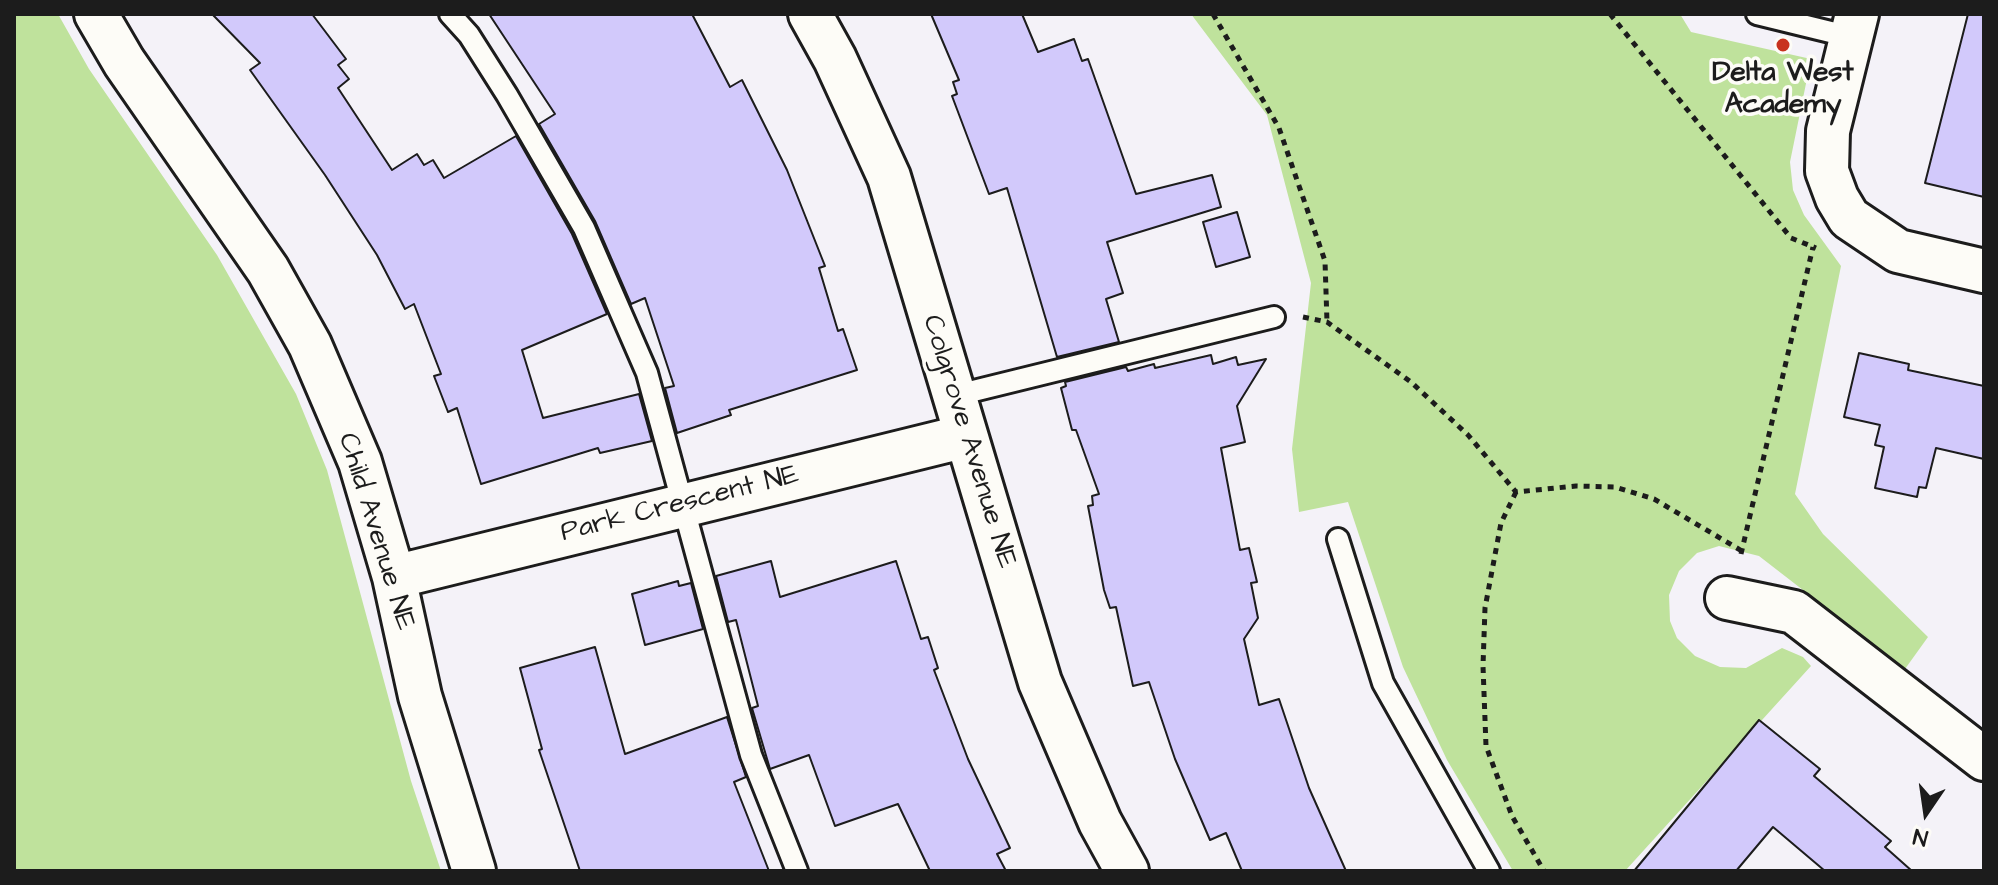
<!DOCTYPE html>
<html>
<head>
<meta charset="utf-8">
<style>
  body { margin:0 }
  #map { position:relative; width:1998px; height:885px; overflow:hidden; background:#f4f2f8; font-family:"Architects Daughter",sans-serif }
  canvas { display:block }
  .frame { position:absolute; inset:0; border:16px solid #1c1c1c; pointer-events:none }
  .north { position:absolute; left:1886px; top:773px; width:80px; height:80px; -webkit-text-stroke:6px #fdfcf7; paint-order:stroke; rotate:193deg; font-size:22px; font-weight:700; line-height:32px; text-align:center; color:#1c1c1c }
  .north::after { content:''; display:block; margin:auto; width:28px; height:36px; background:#1c1c1c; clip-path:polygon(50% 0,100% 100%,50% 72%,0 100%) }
</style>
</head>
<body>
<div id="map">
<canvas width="1998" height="885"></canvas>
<div class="frame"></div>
<div class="north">N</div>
</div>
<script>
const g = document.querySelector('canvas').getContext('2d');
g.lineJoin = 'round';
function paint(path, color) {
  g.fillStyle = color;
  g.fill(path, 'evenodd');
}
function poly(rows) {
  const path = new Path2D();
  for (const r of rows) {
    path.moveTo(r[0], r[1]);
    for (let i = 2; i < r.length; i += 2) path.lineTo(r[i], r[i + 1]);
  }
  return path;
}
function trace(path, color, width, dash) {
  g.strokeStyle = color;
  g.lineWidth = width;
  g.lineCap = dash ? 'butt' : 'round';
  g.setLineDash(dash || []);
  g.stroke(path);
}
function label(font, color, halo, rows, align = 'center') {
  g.font = font + ' "Architects Daughter",sans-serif';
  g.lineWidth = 7;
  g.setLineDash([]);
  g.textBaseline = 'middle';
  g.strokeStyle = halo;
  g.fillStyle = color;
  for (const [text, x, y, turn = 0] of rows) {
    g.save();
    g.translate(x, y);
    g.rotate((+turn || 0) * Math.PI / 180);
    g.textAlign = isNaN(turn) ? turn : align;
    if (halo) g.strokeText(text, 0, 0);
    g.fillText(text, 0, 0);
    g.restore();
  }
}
const green = poly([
  [14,14,58,14,89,69,217,255,296,394,327,470,411,781,441,871,14,871],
  [1191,14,1680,14,1691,32,1811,59,1790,162,1793,190,1804,215,1841,266,1795,494,1823,534,1928,637,1905,669,1759,556,1719,546,1697,553,1679,571,1669,595,1670,621,1677,638,1695,656,1720,667,1746,668,1782,648,1803,657,1811,666,1625,871,1513,871,1447,760,1403,667,1348,502,1299,512,1292,449,1311,283,1267,115]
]);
const building = poly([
  [212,14,312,14,346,59,338,65,349,79,338,88,392,170,417,154,424,165,433,160,444,178,516,136,572,234,607,314,522,350,543,418,639,394,652,441,600,453,598,448,481,484,457,408,448,412,434,376,441,374,414,304,405,309,377,255,325,175,250,70,260,63,212,14],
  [489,14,692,14,730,87,742,80,787,170,825,266,819,268,838,331,843,329,857,370,729,410,731,415,677,433,665,388,674,386,645,298,631,304,595,221,539,124,555,114,489,14],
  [931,14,1022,14,1038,52,1074,39,1082,61,1088,59,1136,194,1212,175,1221,207,1107,242,1123,293,1106,299,1119,342,1057,357,1007,188,989,194,952,96,957,94,953,82,959,80,931,14],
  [1968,14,1984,14,1984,197,1925,183,1968,14],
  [1237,212,1250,257,1216,267,1203,222,1237,212],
  [1859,353,1909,364,1908,370,1984,386,1984,459,1936,448,1926,488,1919,487,1917,497,1875,488,1884,447,1875,445,1880,425,1844,417,1859,353],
  [1211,355,1213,364,1236,357,1238,365,1266,359,1237,406,1245,442,1221,448,1240,550,1249,548,1257,582,1251,583,1258,618,1244,639,1259,705,1279,699,1309,788,1346,871,1242,871,1226,833,1210,840,1175,759,1149,682,1133,686,1116,607,1110,608,1104,590,1088,506,1093,505,1092,496,1099,494,1076,430,1072,430,1061,388,1066,386,1065,382,1126,367,1128,371,1154,364,1155,368,1211,355],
  [771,561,780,597,896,561,921,639,928,637,938,668,934,670,968,759,1010,848,997,854,1006,871,930,871,898,804,835,826,809,755,770,769,752,708,758,706,736,620,728,622,716,576,771,561],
  [678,581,679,586,691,583,703,629,645,645,632,594,678,581],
  [595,647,625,754,727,717,746,777,734,782,769,871,580,871,539,750,542,749,520,668,595,647],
  [1759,720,1820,769,1814,776,1891,841,1885,847,1912,871,1825,871,1773,827,1736,871,1634,871,1759,720]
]);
const path = poly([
  [1213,14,1279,128,1325,261,1327,322],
  [1610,14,1791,238,1816,248],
  [1303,317,1327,322,1411,382,1468,435,1516,492,1576,486,1615,487,1654,499,1742,551],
  [1516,492,1501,523,1485,608,1483,666,1486,746,1512,816,1544,871],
  [1741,554,1813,247]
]);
const lane = poly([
  [450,14,469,35,507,95,584,228,647,373,751,755,797,871],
  [1757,14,1851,37],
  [953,396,1274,317],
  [1338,539,1383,683,1489,871]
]);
const street = poly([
  [96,14,124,62,268,270,310,345,360,462,394,577,420,696,474,871],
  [810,14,835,59,889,177,1040,682,1100,822,1127,871],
  [1857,14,1828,131,1827,171,1837,198,1849,218,1898,251,1984,271],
  [394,577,966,436],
  [1727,598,1794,612,1984,759]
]);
const markers = [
  [1783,45,8,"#c8321e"]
];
const poiNames = [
  ["Delta West",1783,74],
  ["Academy",1783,106]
];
const streetNames = [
  ["Colgrove Avenue NE",968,442,73],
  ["Park Crescent NE",680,505,-14],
  ["Child Avenue NE",375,532,73]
];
paint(green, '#bfe29c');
paint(building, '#d2c9fb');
trace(building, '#1c1c1c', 2);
trace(lane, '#1c1c1c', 26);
trace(street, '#1c1c1c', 48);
trace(path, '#1c1c1c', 5, [6, 6]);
trace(lane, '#fdfcf7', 20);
trace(street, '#fdfcf7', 42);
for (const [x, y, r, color] of markers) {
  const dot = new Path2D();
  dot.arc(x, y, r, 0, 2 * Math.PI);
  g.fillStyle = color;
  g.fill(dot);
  trace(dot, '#fdfcf7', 3);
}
label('bold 28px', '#1c1c1c', '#fdfcf7', poiNames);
label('28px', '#1c1c1c', '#fdfcf7', streetNames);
</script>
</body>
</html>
